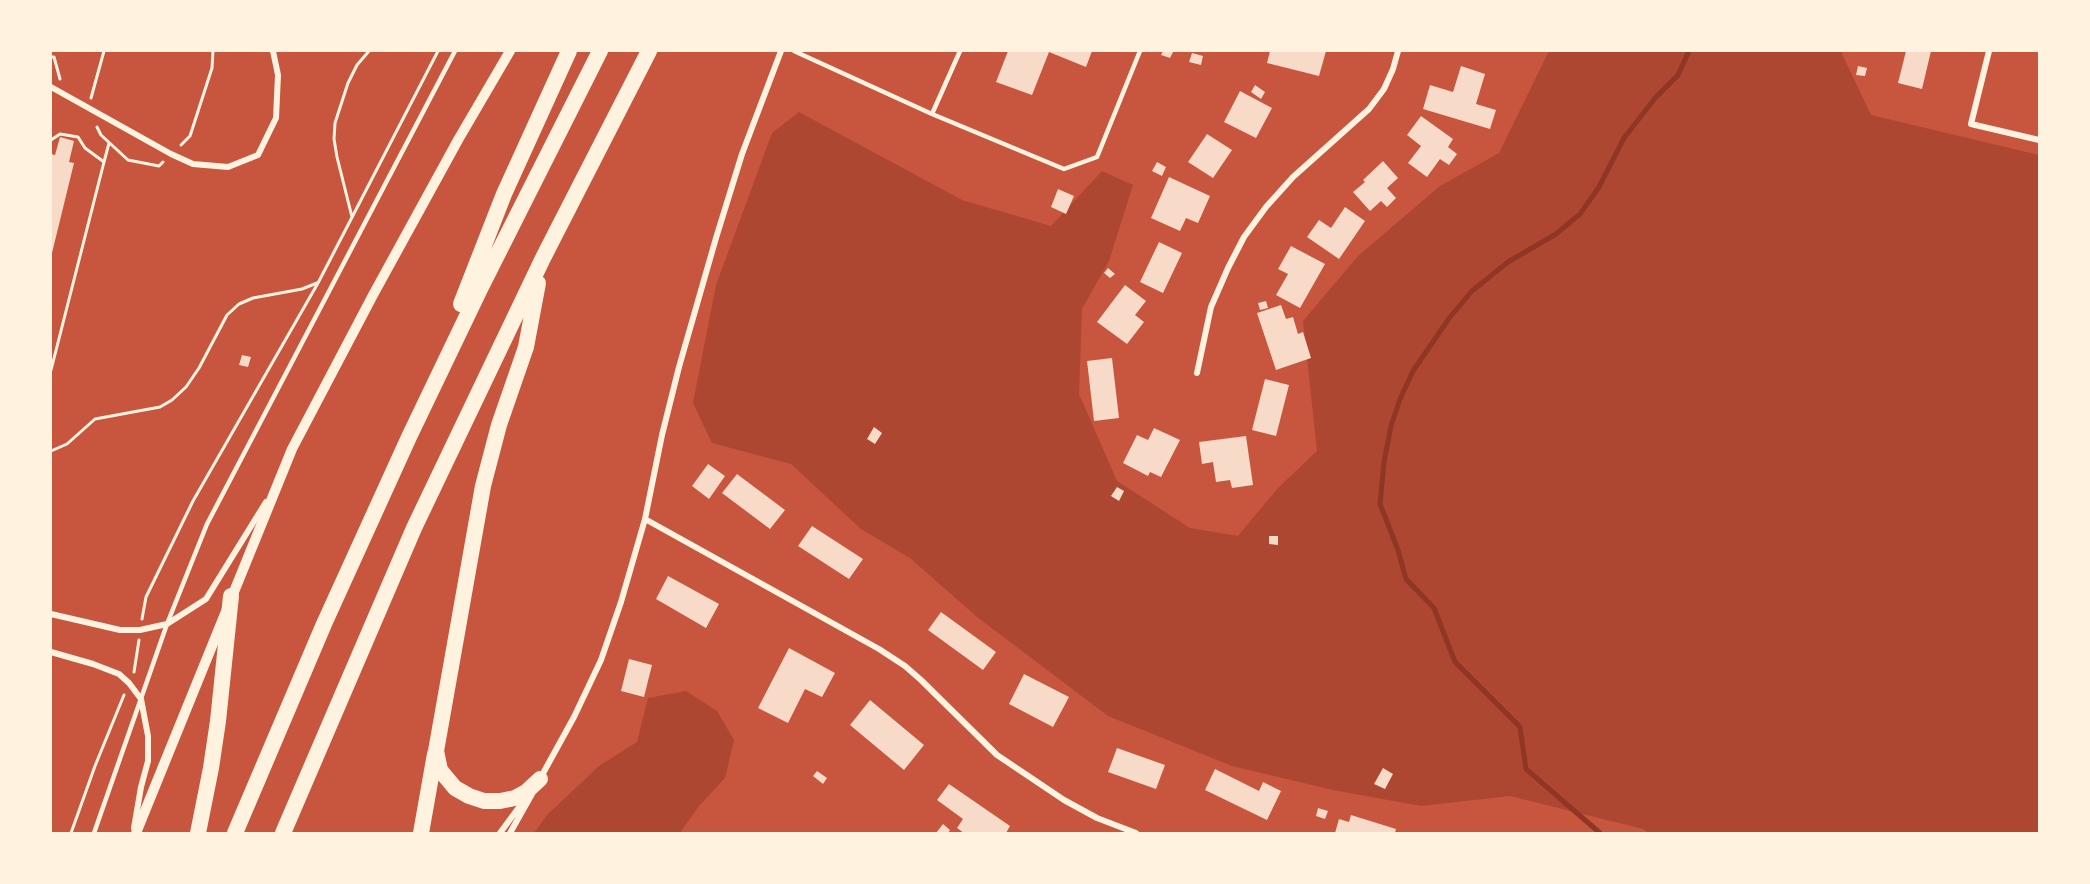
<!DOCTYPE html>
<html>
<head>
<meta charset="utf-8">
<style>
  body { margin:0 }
  #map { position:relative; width:2090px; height:884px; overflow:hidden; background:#c8553d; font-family:"Libre Baskerville",serif }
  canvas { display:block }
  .frame { position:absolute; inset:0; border:52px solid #fff3e0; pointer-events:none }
</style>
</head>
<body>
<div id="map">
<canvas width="2090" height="884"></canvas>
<div class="frame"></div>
</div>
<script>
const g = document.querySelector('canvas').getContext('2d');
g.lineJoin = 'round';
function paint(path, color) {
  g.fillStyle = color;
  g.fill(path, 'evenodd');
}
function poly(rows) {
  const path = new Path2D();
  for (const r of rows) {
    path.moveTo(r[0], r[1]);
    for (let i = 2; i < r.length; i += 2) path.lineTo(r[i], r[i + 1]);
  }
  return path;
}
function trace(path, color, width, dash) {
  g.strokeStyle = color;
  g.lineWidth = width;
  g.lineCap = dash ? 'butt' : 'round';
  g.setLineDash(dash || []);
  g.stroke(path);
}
const green = poly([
  [1549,51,1842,51,1842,54,1871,115,2039,155,2039,833,1648,833,1643,829,1510,796,1421,806,1333,790,1232,766,1108,716,977,617,910,558,861,529,791,464,712,443,693,403,716,285,772,133,799,112,962,200,1051,226,1102,171,1133,185,1109,261,1082,309,1079,394,1117,481,1190,528,1238,536,1277,489,1317,451,1303,321,1358,256,1440,186,1499,153],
  [686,691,717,711,734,740,725,778,699,806,680,833,534,833,547,815,599,766,637,742,648,698]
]);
const stream = poly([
  [1600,833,1526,769,1520,727,1455,662,1434,608,1406,579,1398,550,1380,504,1384,462,1391,426,1400,399,1413,371,1450,317,1472,291,1508,262,1556,234,1580,214,1599,187,1624,138,1656,97,1678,75,1689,51]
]);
const building = poly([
  [1008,51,1092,51,1086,67,1049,52,1032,95,996,82],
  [1163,51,1173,52,1170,58,1161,55],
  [1270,51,1326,51,1319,76,1267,63],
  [1906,51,1931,51,1922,89,1898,83],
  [1192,53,1203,56,1201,65,1189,62],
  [1461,66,1485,74,1476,104,1496,110,1490,129,1423,109,1430,85,1453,92],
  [1858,66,1867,68,1865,76,1856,75],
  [1255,85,1265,92,1261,99,1251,92],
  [1240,91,1272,108,1256,138,1224,122],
  [1421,116,1453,139,1448,147,1457,154,1449,165,1440,159,1427,177,1408,163,1421,146,1407,135],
  [1207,134,1232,150,1213,178,1188,162],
  [60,137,74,141,69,162,74,163,52,253,51,154,55,155],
  [1383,161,1398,178,1387,188,1396,198,1387,207,1381,201,1370,211,1353,192,1365,182,1363,180],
  [1157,162,1166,167,1162,176,1152,171],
  [1169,177,1210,196,1198,223,1186,218,1180,231,1151,218],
  [1058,189,1074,196,1066,214,1051,207],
  [1345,207,1365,221,1339,259,1307,237,1319,220,1331,228],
  [1159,242,1182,253,1163,293,1140,282],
  [1291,246,1325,264,1300,308,1276,295,1288,274,1278,269],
  [1108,268,1115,274,1110,278,1104,273],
  [1125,285,1146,301,1135,315,1144,322,1127,344,1097,322],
  [1266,301,1268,308,1260,310,1258,303],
  [1281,305,1286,319,1293,317,1298,334,1303,332,1311,358,1276,370,1257,313],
  [242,355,251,357,248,367,239,365],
  [1112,358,1119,418,1094,421,1087,361],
  [1265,379,1289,385,1276,436,1252,430],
  [874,427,882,433,875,444,867,439],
  [1154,428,1180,440,1161,477,1150,472,1148,476,1123,463,1137,435,1148,440],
  [1246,436,1253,485,1232,488,1230,480,1216,482,1213,462,1202,464,1199,442],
  [708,464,725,476,709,499,692,486],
  [737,474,785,510,770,529,722,493],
  [1117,487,1124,491,1119,501,1111,496],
  [812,526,863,559,849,579,798,546],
  [1269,536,1278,536,1278,545,1269,544],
  [668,576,719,604,706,628,656,599],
  [941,612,996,652,983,670,928,630],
  [789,648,835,673,822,697,805,689,788,723,758,708],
  [629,659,652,665,644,697,621,691],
  [1024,674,1069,697,1053,727,1009,704],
  [870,700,924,745,904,770,850,725],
  [1117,748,1165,765,1156,789,1108,772],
  [1383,768,1393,774,1385,789,1374,784],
  [1215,769,1259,791,1263,782,1281,791,1267,820,1205,790],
  [817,771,827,778,823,784,813,776],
  [949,784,1010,826,1006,833,964,833,957,828,963,819,937,800],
  [1318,808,1328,811,1325,819,1316,816],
  [1351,815,1396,829,1395,833,1335,833,1339,819,1349,822],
  [943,824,950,830,948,833,936,833]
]);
const path = poly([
  [51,57,54,57,60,79],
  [91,98,104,51],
  [97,127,101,135,128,160,159,166,163,162],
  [51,140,60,134,78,137,85,148,104,162,51,370],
  [181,145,190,136,212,68,213,51],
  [104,162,109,143],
  [352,217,337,157,334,139,335,123,348,83,357,65,369,51],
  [51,451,67,444,95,419,160,407,172,400,186,387,199,368,227,315,239,304,253,298,302,289,317,283],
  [142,619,146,597,193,501,318,283,438,51],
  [134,672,139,640],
  [71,833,95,766,124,695]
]);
const service = poly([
  [794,51,932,114,1064,169,1097,157,1140,51],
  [932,114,960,51],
  [94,833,167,624,207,524,455,51]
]);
const minor = poly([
  [1989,51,1971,124,2039,140],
  [51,87,171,154,193,164,228,167,258,155,276,118,278,75,273,51],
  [1197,373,1211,307,1228,268,1244,237,1266,207,1293,177,1369,109,1384,89,1393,69,1398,51],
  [645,519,879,649,905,666,921,680,997,755,1064,800,1097,818,1136,833],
  [51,614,120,630,140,630,167,624,206,599,266,502],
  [51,652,93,664,119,674,129,683,141,699,148,736,148,761,141,787,134,828],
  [541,777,574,717,601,660,621,602,645,519,662,435,679,367,716,238,742,154,781,51],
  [500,833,525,799],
  [510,833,532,794]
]);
const tertiary = poly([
  [136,833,292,449,373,295,458,140,510,51]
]);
const motorway = poly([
  [538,283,526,347,499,425,483,486,436,751,440,770,455,788,469,796,484,801,500,801,515,798,526,792,540,779],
  [461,304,504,194,569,51],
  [198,833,211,768,218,721,231,596],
  [235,833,324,624,409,437,480,289,600,51],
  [283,833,414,528,543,258,649,51],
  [421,833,435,754]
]);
paint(green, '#ae4732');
trace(stream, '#8f3625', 5);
paint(building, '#f7dbc8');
trace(path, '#fff3e0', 3);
trace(service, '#fff3e0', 4.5);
trace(minor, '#fff3e0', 6);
trace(tertiary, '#fff3e0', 10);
trace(motorway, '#fff3e0', 16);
</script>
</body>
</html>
